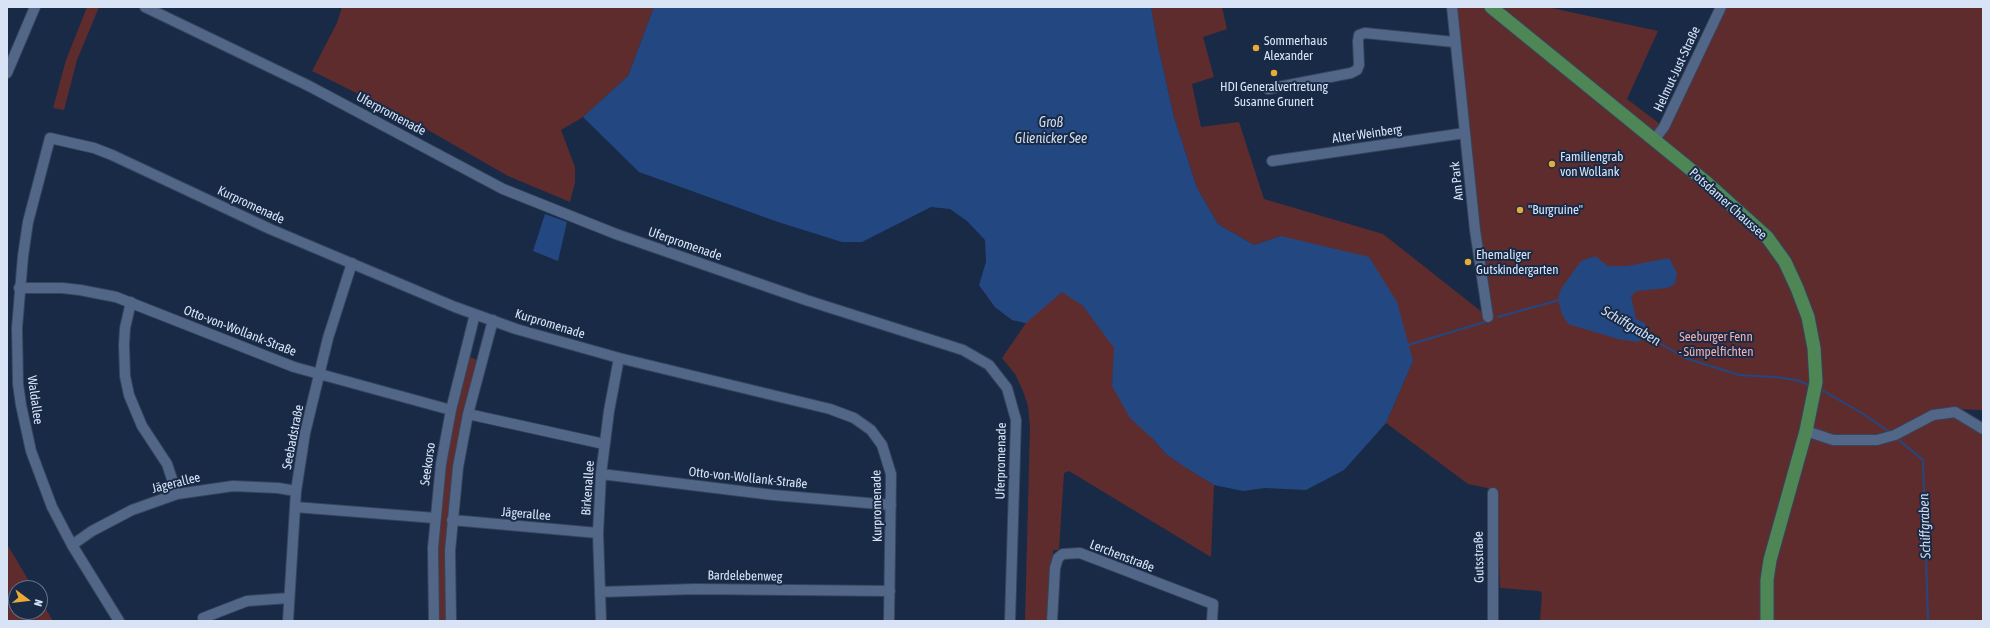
<!DOCTYPE html>
<html>
<head>
<meta charset="utf-8">
<style>
  body { margin:0 }
  #map { position:relative; width:1990px; height:628px; overflow:hidden; background:#182a46; font-family:"Asap Condensed",sans-serif }
  canvas { display:block }
  .frame { position:absolute; inset:0; border:8px solid #d8e4f6; pointer-events:none }
  .north { position:absolute; left:8px; top:580px; width:40px; height:40px; box-sizing:border-box; background:#182a46; border:1px solid #65748c; border-radius:50%; rotate:105deg; font-size:11px; font-weight:700; line-height:16px; text-align:center; color:#d8e4f6 }
  .north::after { content:''; display:block; margin:auto; width:14px; height:18px; background:#e8ab37; clip-path:polygon(50% 0,100% 100%,50% 72%,0 100%) }
</style>
</head>
<body>
<div id="map">
<canvas width="1990" height="628"></canvas>
<div class="frame"></div>
<div class="north">N</div>
</div>
<script>
const g = document.querySelector('canvas').getContext('2d');
g.lineJoin = 'round';
function paint(path, color) {
  g.fillStyle = color;
  g.fill(path, 'evenodd');
}
function poly(rows) {
  const path = new Path2D();
  for (const r of rows) {
    path.moveTo(r[0], r[1]);
    for (let i = 2; i < r.length; i += 2) path.lineTo(r[i], r[i + 1]);
  }
  return path;
}
function trace(path, color, width, dash) {
  g.strokeStyle = color;
  g.lineWidth = width;
  g.lineCap = dash ? 'butt' : 'round';
  g.setLineDash(dash || []);
  g.stroke(path);
}
function label(font, color, halo, rows, align = 'center') {
  g.font = font + ' "Asap Condensed",sans-serif';
  g.lineWidth = 4;
  g.setLineDash([]);
  g.textBaseline = 'middle';
  g.strokeStyle = halo;
  g.fillStyle = color;
  for (const [text, x, y, turn = 0] of rows) {
    g.save();
    g.translate(x, y);
    g.rotate((+turn || 0) * Math.PI / 180);
    g.textAlign = isNaN(turn) ? turn : align;
    if (halo) g.strokeText(text, 0, 0);
    g.fillText(text, 0, 0);
    g.restore();
  }
}
const green = poly([
  [87,7,99,7,77,60,64,110,53,108,66,60],
  [342,7,654,7,628,76,583,117,561,130,575,167,575,183,570,202,508,176,407,118,312,71,337,23],
  [1151,7,1222,7,1227,29,1203,37,1214,77,1192,84,1201,127,1239,122,1264,199,1383,234,1487,316,1448,7,1547,7,1658,31,1627,99,1664,127,1719,7,1983,7,1983,410,1954,409,1983,429,1983,621,1540,621,1542,593,1539,591,1500,588,1497,494,1487,488,1468,484,1386,423,1413,361,1281,236,1254,245,1218,224,1197,188,1174,117,1158,46],
  [1041,275,1083,306,1115,348,1112,386,1154,440,1166,454,1183,466,1214,485,1211,557,1069,471,1064,473,1059,550,1053,550,1049,621,1025,621,1030,427,1028,406,1023,391,1015,374,1002,358,1026,323,1012,320,995,307,979,285],
  [469,357,475,359,477,361,464,412,448,621,437,621,435,581,446,452],
  [7,544,33,588,16,588,16,612,40,612,40,599,53,621,7,621]
]);
const water = poly([
  [654,7,1151,7,1158,46,1174,117,1197,188,1218,224,1254,245,1281,236,1369,257,1397,302,1413,361,1386,423,1344,470,1306,490,1265,488,1243,491,1214,485,1183,466,1166,454,1154,440,1130,418,1112,386,1114,348,1083,306,1062,292,1026,323,1012,320,995,307,979,285,986,262,985,240,967,221,950,209,931,207,862,242,842,242,778,222,639,172,583,117,628,76],
  [545,214,567,222,558,261,533,251],
  [1595,256,1608,266,1627,266,1669,258,1677,273,1675,284,1667,288,1637,291,1631,296,1636,319,1645,323,1647,333,1646,338,1637,342,1618,339,1568,324,1562,314,1558,299,1561,289,1581,261]
]);
const stream = poly([
  [1498,317,1559,300],
  [1646,332,1661,344,1685,358,1739,375,1775,377,1796,380,1809,385],
  [1408,345,1485,322],
  [1820,389,1860,412,1890,432],
  [1900,441,1923,460,1928,621]
]);
const minor = poly([
  [145,7,309,86,503,189,616,234,806,300,963,350,989,365,1007,388,1016,420,1010,621],
  [1452,7,1475,230,1488,317],
  [7,73,35,7],
  [1268,89,1351,73,1357,70,1359,65,1358,41,1359,35,1365,33,1454,42],
  [1654,140,1664,127,1721,7],
  [1272,161,1465,133],
  [19,288,62,288,80,290,116,297,294,367,451,410],
  [131,302,125,328,124,345,125,376,129,395,142,426,167,464,177,494],
  [468,414,604,444],
  [1806,431,1833,440,1877,440,1895,435,1933,415,1955,412,1983,429],
  [601,474,773,495,891,505],
  [1493,493,1493,621],
  [295,507,435,518],
  [452,520,598,533],
  [72,545,92,531,132,510,177,494,233,486,278,488,296,491],
  [600,592,695,589,890,591],
  [203,618,247,601,289,598],
  [119,621,72,545,52,507,31,451,21,405,18,384,17,328,23,256,28,222,50,138,94,148,112,155,270,229,455,307,516,329,619,358,830,409,854,418,871,430,882,445,891,474,889,621],
  [288,621,296,491,305,433,328,338,352,263],
  [434,621,433,548,441,464,451,410,475,314],
  [451,621,450,551,458,467,468,414,493,320],
  [601,621,598,533,601,474,609,411,619,358],
  [1052,621,1055,568,1058,558,1063,554,1080,553,1213,604,1212,621]
]);
const major = poly([
  [1491,7,1706,182,1767,237,1785,262,1797,288,1808,317,1814,348,1816,382,1806,431,1770,560,1767,580,1767,621]
]);
const markers = [
  [1256,48,4,"#e8ab37"],
  [1274,73,4,"#e8ab37"],
  [1552,164,4,"#e8ab37"],
  [1520,210,4,"#e8ab37"],
  [1468,262,4,"#e8ab37"]
];
const poiNames = [
  ["Sommerhaus",1264,41],
  ["Alexander",1264,56],
  ["HDI Generalvertretung",1274,87,"center"],
  ["Susanne Grunert",1274,102,"center"],
  ["Familiengrab",1560,157],
  ["von Wollank",1560,172],
  ["\"Burgruine\"",1528,210],
  ["Ehemaliger",1476,255],
  ["Gutskindergarten",1476,270]
];
const streetNames = [
  ["Helmut-Just-Straße",1677,69,-65],
  ["Uferpromenade",391,114,28],
  ["Alter Weinberg",1367,134,-8],
  ["Am Park",1457,181,-96],
  ["Potsdamer Chaussee",1728,204,42],
  ["Kurpromenade",251,205,25],
  ["Uferpromenade",685,244,19],
  ["Kurpromenade",550,324,17],
  ["Otto-von-Wollank-Straße",240,331,21],
  ["Waldallee",35,400,82],
  ["Seebadstraße",293,437,-79],
  ["Uferpromenade",1001,461,-89],
  ["Seekorso",428,464,-82],
  ["Otto-von-Wollank-Straße",748,478,6],
  ["Jägerallee",176,483,-14],
  ["Birkenallee",588,488,-86],
  ["Kurpromenade",877,506,-91],
  ["Jägerallee",526,514,5],
  ["Lerchenstraße",1122,556,21],
  ["Gutsstraße",1479,557,-91],
  ["Bardelebenweg",745,576,1]
];
const parkNames = [
  ["Seeburger Fenn",1716,337],
  ["- Sümpelfichten",1716,352]
];
const waterNames = [
  ["Groß",1051,123],
  ["Glienicker See",1051,139],
  ["Schiffgraben",1631,326,30],
  ["Schiffgraben",1925,526,-92]
];
paint(green, '#5f2c2e');
paint(water, '#234881');
trace(stream, '#234881', 2);
trace(minor, '#36445c', 12);
trace(major, '#36445c', 15);
trace(minor, '#526787', 10);
trace(major, '#4e8755', 13);
for (const [x, y, r, color] of markers) {
  const dot = new Path2D();
  dot.arc(x, y, r, 0, 2 * Math.PI);
  g.fillStyle = color;
  g.fill(dot);
  trace(dot, '#182a46', 1.5);
}
label('13px', '#d8e4f6', '#182a46', poiNames, 'left');
label('13px', '#d8e4f6', '#182a46', streetNames);
label('13px', '#f3aeae', '#182a46', parkNames);
label('italic 14px', '#d1dcee', '#182a46', waterNames);
</script>
</body>
</html>
